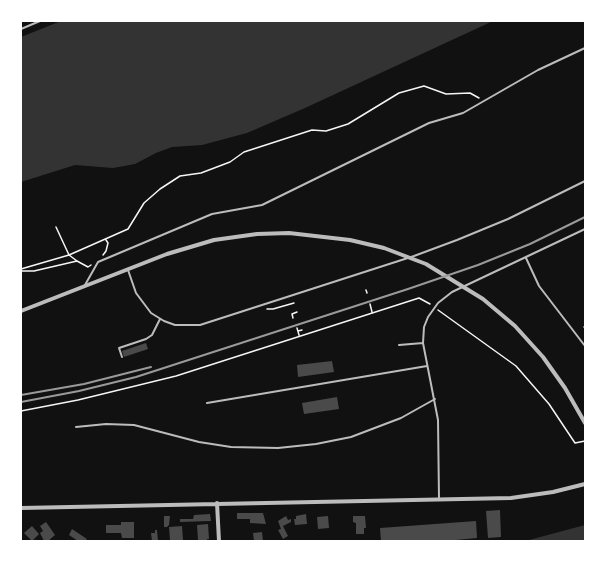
<!DOCTYPE html>
<html>
<head>
<meta charset="utf-8">
<style>
  body { margin:0 }
  #map { position:relative; width:606px; height:562px; overflow:hidden; background:#111; font-family:Raleway,sans-serif }
  canvas { display:block }
  .frame { position:absolute; inset:0; border:22px solid #fff; pointer-events:none }
</style>
</head>
<body>
<div id="map">
<canvas width="606" height="562"></canvas>
<div class="frame"></div>
</div>
<script>
const g = document.querySelector('canvas').getContext('2d');
g.lineJoin = 'round';
function paint(path, color) {
  g.fillStyle = color;
  g.fill(path, 'evenodd');
}
function poly(rows) {
  const path = new Path2D();
  for (const r of rows) {
    path.moveTo(r[0], r[1]);
    for (let i = 2; i < r.length; i += 2) path.lineTo(r[i], r[i + 1]);
  }
  return path;
}
function trace(path, color, width, dash) {
  g.strokeStyle = color;
  g.lineWidth = width;
  g.lineCap = dash ? 'butt' : 'round';
  g.setLineDash(dash || []);
  g.stroke(path);
}
const water = poly([
  [61,21,493,21,305,108,247,133,202,145,172,147,156,153,135,164,113,168,75,165,21,182,21,37],
  [585,525,585,541,527,541,529,540]
]);
const building = poly([
  [146,343,148,349,124,357,122,351],
  [332,361,334,372,298,377,297,365],
  [337,397,339,409,304,414,302,403],
  [500,510,501,537,488,538,486,511],
  [237,513,263,513,266,524,250,523,250,519,237,519],
  [210,514,211,521,180,522,180,519,193,519,194,515],
  [306,514,307,524,295,525,294,519,296,519,296,516],
  [164,516,170,516,169,525,167,527,164,527],
  [286,516,288,520,291,519,291,522,283,526,288,536,283,539,278,530,281,529,278,521],
  [328,516,329,528,318,529,317,517],
  [353,516,365,516,366,528,364,528,364,534,356,534,356,523,353,522],
  [476,521,477,538,445,541,381,541,380,528],
  [46,522,55,535,48,541,44,541,40,533,43,531,40,526],
  [121,522,134,522,134,538,122,538,121,533,106,533,106,525,121,525],
  [208,524,209,539,207,539,207,541,198,540,197,525],
  [32,526,39,534,32,541,24,533],
  [182,526,183,540,170,540,169,527],
  [72,529,87,539,85,541,78,541,69,535],
  [155,530,157,530,158,541,152,541,151,533,155,533],
  [262,532,263,541,254,541,253,533]
]);
const path = poly([
  [56,227,69,255,77,261],
  [103,255,106,251,108,243,106,240],
  [21,269,69,255,128,229,144,203,160,189,180,176,201,173,230,162,244,152,312,130,326,131,348,124,399,93,424,86,446,94,470,93,479,98],
  [21,271,34,271,77,261,88,267,91,265],
  [366,290,367,293],
  [370,304,372,312],
  [267,309,273,309,294,303],
  [438,310,516,366,549,404,575,443,585,441],
  [293,318,292,314,297,312],
  [297,328,299,335],
  [298,331,302,330],
  [21,411,78,400,176,376,419,298,430,304]
]);
const service = poly([
  [21,29,40,21],
  [526,258,539,286,585,346],
  [128,270,136,293,151,313,164,321,175,325,200,325,414,256,457,240,508,219,585,181],
  [85,285,98,262,212,214,262,205,429,123,463,113,538,70,585,48],
  [399,345,423,343],
  [122,357,119,348,146,339,152,335,160,319],
  [207,403,427,366],
  [76,427,106,424,134,425,199,442,231,447,278,448,316,444,351,437,401,418,435,399],
  [439,499,438,420,423,343,424,327,428,317,438,303,452,292,585,229]
]);
const minor = poly([
  [21,311,167,254,214,240,257,234,289,233,350,240,384,248,426,264,483,299,515,326,543,357,565,388,585,423],
  [217,503,219,541],
  [21,508,511,498,553,492,585,484]
]);
const rail = poly([
  [584,327,585,327],
  [21,395,84,384,151,367],
  [21,402,79,391,136,377,408,289,478,265,530,244,585,217]
]);
paint(water, '#333');
paint(building, '#4a4a4a');
trace(path, '#f5f5f5', 1.5);
trace(service, '#bcbcbc', 2);
trace(minor, '#bcbcbc', 4);
trace(rail, '#9a9a9a', 2);
</script>
</body>
</html>
